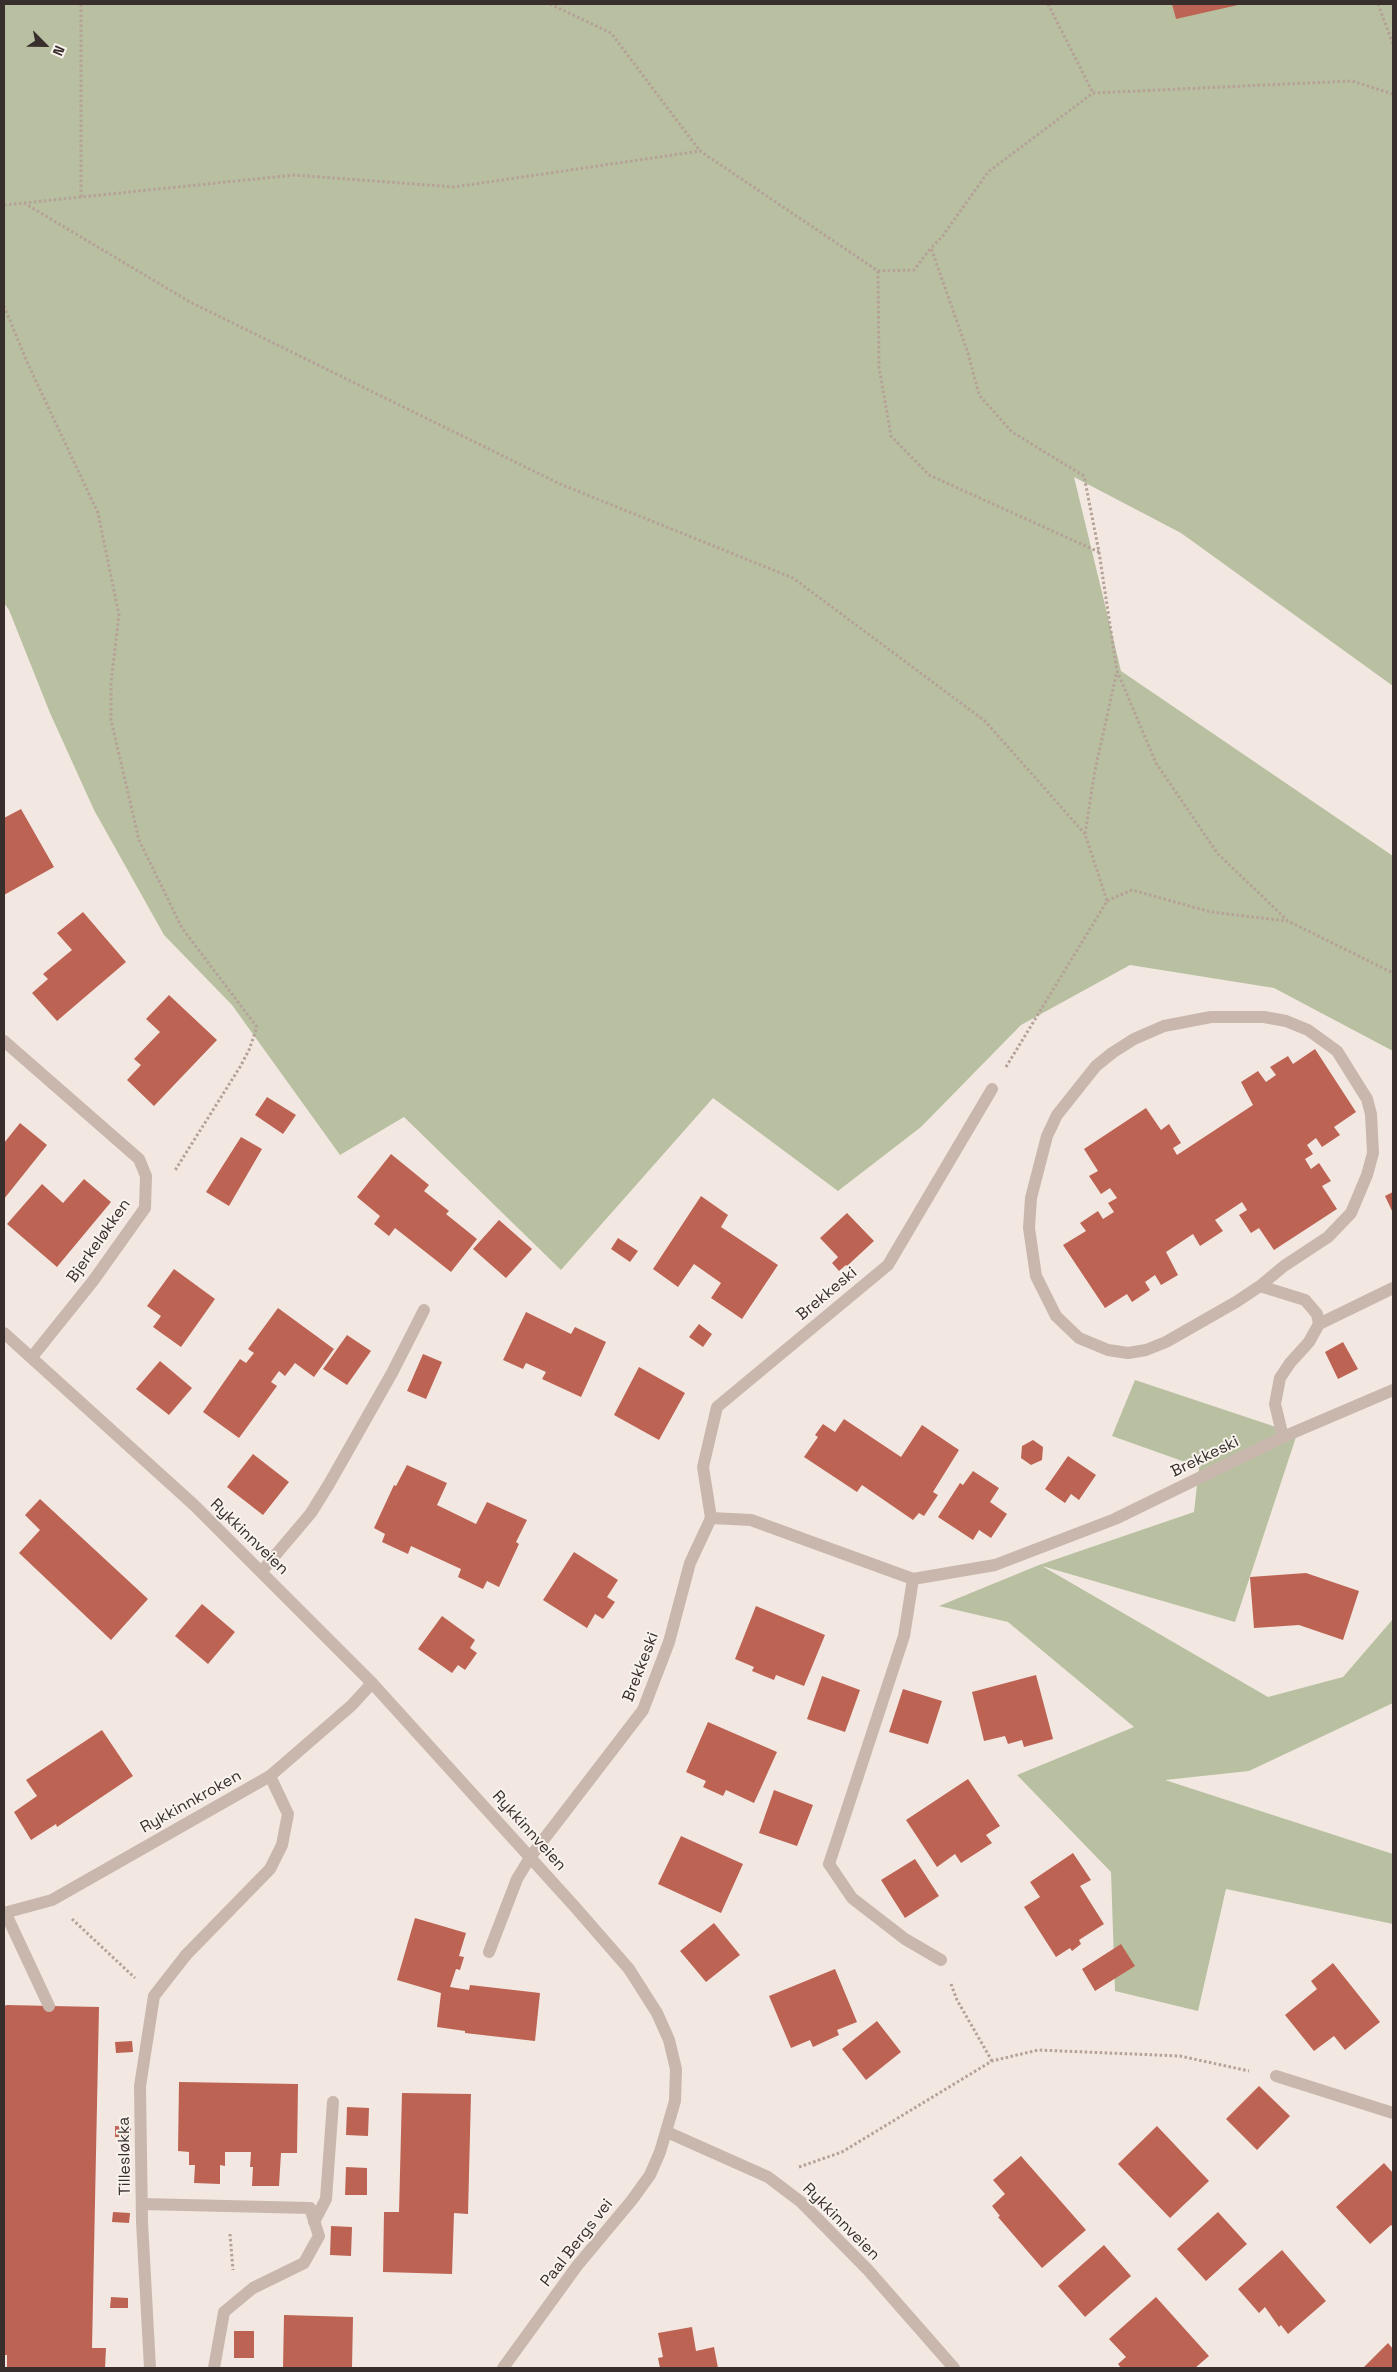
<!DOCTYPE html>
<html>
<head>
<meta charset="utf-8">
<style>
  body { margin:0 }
  #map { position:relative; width:1397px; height:2372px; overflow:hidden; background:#f2e8e1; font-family:"Space Grotesk",sans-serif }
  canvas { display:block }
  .frame { position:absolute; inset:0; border:5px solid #382e2b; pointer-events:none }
  .north { position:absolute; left:20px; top:20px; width:50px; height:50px; -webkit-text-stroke:4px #f9f3ed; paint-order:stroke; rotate:113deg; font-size:14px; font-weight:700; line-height:20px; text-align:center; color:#382e2b }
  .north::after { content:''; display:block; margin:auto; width:18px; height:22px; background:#382e2b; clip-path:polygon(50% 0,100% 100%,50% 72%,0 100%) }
</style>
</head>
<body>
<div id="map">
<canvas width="1397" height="2372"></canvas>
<div class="frame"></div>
<div class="north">N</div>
</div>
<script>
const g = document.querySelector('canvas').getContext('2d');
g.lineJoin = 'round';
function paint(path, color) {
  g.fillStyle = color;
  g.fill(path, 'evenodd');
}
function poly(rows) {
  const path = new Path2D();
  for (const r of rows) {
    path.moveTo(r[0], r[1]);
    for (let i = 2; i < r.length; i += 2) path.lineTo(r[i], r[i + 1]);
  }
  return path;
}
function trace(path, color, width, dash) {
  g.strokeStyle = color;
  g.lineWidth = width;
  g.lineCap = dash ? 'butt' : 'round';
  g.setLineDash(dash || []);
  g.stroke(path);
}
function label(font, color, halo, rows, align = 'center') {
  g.font = font + ' "Space Grotesk",sans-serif';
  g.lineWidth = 4;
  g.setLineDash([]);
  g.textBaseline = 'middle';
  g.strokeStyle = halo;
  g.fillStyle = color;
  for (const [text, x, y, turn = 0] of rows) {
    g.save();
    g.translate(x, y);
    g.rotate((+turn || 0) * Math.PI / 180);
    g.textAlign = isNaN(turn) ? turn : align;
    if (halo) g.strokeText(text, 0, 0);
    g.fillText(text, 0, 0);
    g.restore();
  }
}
const green = poly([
  [4,4,1393,4,1393,686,1181,533,1074,477,1121,671,1393,856,1393,1051,1274,988,1130,965,1021,1025,921,1127,838,1191,713,1098,561,1270,404,1117,340,1155,232,1005,164,935,94,810,50,713,9,610,4,603],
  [1135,1380,1297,1434,1235,1622,1042,1566,1268,1697,1343,1677,1393,1619,1393,1703,1249,1771,1165,1780,1393,1854,1393,1924,1226,1889,1198,2011,1115,1991,1111,1872,1017,1775,1134,1727,1008,1622,939,1606,1039,1565,1194,1512,1199,1467,1112,1436]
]);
const building = poly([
  [1172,4,1238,4,1238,5,1176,19],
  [21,809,54,867,4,895,4,818],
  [83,912,126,962,57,1021,32,993,48,979,43,974,72,950,57,933],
  [169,995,217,1040,154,1106,127,1080,141,1065,134,1059,160,1032,146,1019],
  [1315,1049,1356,1112,1334,1127,1340,1135,1322,1147,1316,1138,1307,1145,1313,1154,1305,1159,1311,1169,1319,1163,1331,1181,1322,1186,1337,1209,1274,1250,1259,1228,1251,1233,1239,1215,1247,1210,1242,1202,1215,1220,1223,1231,1200,1246,1193,1234,1166,1252,1178,1275,1161,1285,1155,1275,1145,1282,1150,1290,1132,1302,1127,1294,1105,1308,1063,1245,1086,1231,1080,1223,1098,1211,1103,1219,1114,1212,1108,1203,1117,1198,1110,1188,1101,1194,1089,1176,1098,1171,1084,1149,1146,1108,1161,1130,1169,1124,1181,1143,1173,1148,1177,1155,1253,1105,1241,1082,1258,1071,1266,1082,1276,1075,1270,1067,1288,1056,1293,1064],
  [267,1097,296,1115,283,1134,255,1115],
  [20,1123,47,1145,4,1199,4,1143],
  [241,1137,262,1149,229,1206,206,1192],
  [391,1154,429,1185,424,1191,449,1211,446,1214,477,1239,451,1272,395,1228,389,1236,374,1224,380,1216,357,1197],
  [84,1179,111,1202,57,1267,7,1224,42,1184,63,1203],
  [1393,1192,1393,1213,1385,1196],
  [701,1196,728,1215,721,1227,778,1265,742,1319,711,1298,721,1283,694,1264,678,1287,653,1269],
  [847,1213,874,1241,847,1266,846,1265,839,1271,832,1263,838,1257,820,1238],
  [499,1220,532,1249,506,1278,473,1249],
  [618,1238,638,1251,630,1262,611,1249],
  [174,1269,215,1299,181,1347,153,1327,161,1316,147,1306],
  [278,1308,334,1349,314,1377,295,1363,285,1376,279,1371,271,1382,277,1386,239,1438,203,1412,240,1359,246,1363,254,1353,248,1349],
  [526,1312,571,1334,575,1327,606,1342,581,1397,542,1379,546,1372,526,1363,523,1369,503,1360],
  [699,1324,712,1334,703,1347,689,1337],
  [347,1335,371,1351,347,1385,323,1369],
  [1343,1342,1358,1369,1338,1379,1325,1352],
  [423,1354,442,1362,426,1399,407,1391],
  [160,1361,192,1388,169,1415,136,1389],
  [639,1367,685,1393,659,1440,614,1415],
  [844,1419,901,1457,922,1425,959,1450,933,1492,938,1495,924,1516,919,1513,913,1520,862,1485,857,1492,804,1457,818,1437,815,1435,823,1424,835,1432],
  [1033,1440,1043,1447,1042,1460,1031,1465,1021,1458,1022,1446],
  [253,1454,289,1482,263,1515,227,1487],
  [1068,1456,1096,1475,1079,1500,1071,1494,1065,1503,1045,1489],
  [407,1465,447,1483,437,1505,476,1524,487,1502,527,1520,516,1542,519,1544,499,1587,487,1581,483,1589,458,1577,461,1569,411,1546,408,1554,382,1542,385,1534,374,1528,394,1485,396,1486],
  [973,1471,999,1488,990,1502,1007,1514,991,1538,979,1530,973,1540,938,1517,960,1483,963,1485],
  [40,1499,148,1599,111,1640,19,1553,40,1530,25,1515],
  [574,1552,618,1580,607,1597,615,1602,603,1619,595,1614,587,1628,543,1600],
  [1306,1573,1359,1591,1343,1640,1299,1625,1254,1628,1250,1577],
  [202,1604,235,1632,208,1664,175,1636],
  [756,1606,825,1635,804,1686,776,1675,774,1680,752,1671,754,1667,735,1659],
  [442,1616,475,1640,470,1648,477,1653,465,1670,458,1665,452,1673,418,1649],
  [1036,1675,1053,1739,1024,1747,1022,1740,1008,1744,1005,1736,984,1741,972,1692],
  [822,1676,860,1690,845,1732,807,1719],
  [903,1689,942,1701,928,1744,889,1732],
  [708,1722,777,1752,754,1803,726,1790,723,1796,703,1787,706,1781,686,1772],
  [102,1730,133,1776,57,1827,56,1824,31,1840,14,1812,37,1796,26,1780],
  [968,1779,1000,1826,986,1835,992,1843,961,1863,955,1854,937,1867,906,1820],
  [774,1790,813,1805,797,1846,759,1833],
  [681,1836,743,1864,721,1913,658,1884],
  [1073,1853,1091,1880,1080,1886,1104,1924,1079,1940,1081,1944,1072,1951,1070,1948,1056,1957,1024,1907,1040,1897,1030,1882],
  [915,1859,939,1896,905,1918,881,1880],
  [415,1918,466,1933,459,1956,464,1957,460,1970,456,1969,450,1987,469,1990,470,1985,540,1993,535,2041,465,2033,465,2031,437,2027,441,1993,397,1980],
  [714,1923,740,1955,706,1982,680,1951],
  [1121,1944,1135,1966,1095,1991,1082,1969],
  [1333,1963,1380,2022,1345,2050,1334,2036,1314,2051,1285,2015,1317,1989,1311,1981],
  [835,1969,857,2022,837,2030,839,2035,813,2047,810,2040,791,2048,769,1996],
  [7,2005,99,2007,92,2348,106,2348,105,2368,7,2368,7,2355,4,2355,4,2006],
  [877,2021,901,2052,866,2080,842,2049],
  [132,2041,133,2052,116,2053,115,2042],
  [179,2082,298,2084,297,2153,281,2153,279,2186,252,2186,253,2167,250,2167,251,2152,225,2152,225,2166,220,2165,220,2184,194,2183,195,2165,189,2165,189,2152,178,2151],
  [1259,2086,1290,2116,1257,2150,1226,2119],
  [402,2093,471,2094,468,2214,454,2213,452,2274,383,2272,384,2212,399,2212],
  [347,2107,369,2108,368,2136,346,2135],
  [115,2126,131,2127,131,2137,115,2137],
  [1157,2126,1209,2181,1170,2218,1118,2164],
  [1021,2156,1086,2230,1042,2268,998,2217,1000,2216,992,2206,1005,2194,993,2180],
  [1384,2163,1393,2173,1393,2227,1391,2225,1370,2244,1336,2207],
  [346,2167,367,2168,367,2195,345,2195],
  [113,2212,130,2213,129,2223,112,2222],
  [1218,2212,1247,2244,1206,2281,1177,2249],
  [331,2226,352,2227,351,2256,330,2255],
  [1104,2245,1131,2276,1085,2317,1058,2286],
  [1282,2250,1326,2301,1288,2334,1281,2325,1279,2327,1265,2307,1259,2313,1238,2289],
  [111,2297,128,2298,128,2308,110,2308],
  [1156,2297,1209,2356,1195,2368,1121,2368,1118,2364,1126,2357,1109,2339],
  [284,2315,353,2317,352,2368,283,2368],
  [692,2327,696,2351,714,2347,718,2368,660,2368,658,2358,663,2357,658,2333],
  [234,2331,254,2331,254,2358,234,2358],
  [1388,2343,1393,2349,1393,2368,1363,2368]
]);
const path = poly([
  [550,4,611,33,700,151],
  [1048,4,1093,93],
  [1378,4,1393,44],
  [1393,94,1352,81,1093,93,988,172,942,237,931,248,968,353,979,395,1012,432,1084,476,1099,552,1117,671,1156,763,1218,854,1288,921,1393,973],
  [81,197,81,4],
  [24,203,190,302,560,484,793,578,985,721,1085,834],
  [4,205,294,175,454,187,700,151,878,271,914,270,930,249],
  [878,271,879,367,891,436,929,475,1099,552],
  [4,306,27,362,98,513,119,615,111,683,111,720,139,840,182,928,257,1027,249,1050,240,1067,174,1172],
  [1107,901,1132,890,1211,912,1287,921],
  [1006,1067,1107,901,1085,834,1095,770,1117,671],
  [72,1919,135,1978],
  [951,1984,957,2000,992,2061],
  [799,2167,842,2152,992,2061,1038,2050,1180,2056,1249,2071],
  [230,2234,233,2270]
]);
const service = poly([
  [1260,1286,1284,1266,1328,1237,1351,1213,1367,1175,1373,1153,1371,1114,1367,1099,1337,1051,1308,1030,1286,1021,1264,1017,1211,1017,1164,1026,1134,1039,1112,1053,1096,1066,1057,1115,1047,1136,1031,1198,1029,1228,1036,1276,1056,1316,1079,1338,1108,1350,1128,1353,1146,1350,1166,1342,1236,1302,1260,1286,1305,1300,1317,1314,1319,1324,1309,1342,1290,1363,1280,1378,1275,1404,1283,1437],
  [1319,1324,1393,1288],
  [711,1518,703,1467,717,1407,888,1265,992,1089],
  [262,1571,311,1513,329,1484,392,1373,424,1310],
  [829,1864,852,1898,905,1939,941,1960],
  [6,1914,49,2006],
  [489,1952,517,1879,531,1856],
  [186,1955,270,1869,282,1845,288,1814,270,1776],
  [142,2204,310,2208,319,2236,304,2263,253,2288,224,2312,214,2368],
  [314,2222,326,2199,333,2102]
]);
const minor = poly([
  [4,1041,139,1159,146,1176,145,1208,93,1281,32,1357],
  [531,1856,643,1710,669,1642,690,1563,711,1518,751,1520,913,1579,995,1565,1115,1519,1283,1437,1393,1390],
  [829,1864,904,1636,913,1579],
  [4,1913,52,1900,270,1776,352,1705,372,1683],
  [1276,2076,1393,2113],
  [667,2132,768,2177,801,2202,868,2270,954,2368],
  [150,2368,142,2222,140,2086,154,1996,186,1955]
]);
const tertiary = poly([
  [4,1333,194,1505,372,1683,575,1907,629,1969,657,2013,669,2040,676,2069,675,2101,660,2152,650,2175,632,2200,577,2266,503,2368]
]);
const streetNames = [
  ["Bjerkeløkken",99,1241,-55],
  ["Brekkeski",827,1294,-40],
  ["Brekkeski",1205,1457,-26],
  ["Rykkinnveien",249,1537,44],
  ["Brekkeski",641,1667,-69],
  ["Rykkinnkroken",191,1802,-29],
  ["Rykkinnveien",529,1831,48],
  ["Tillesløkka",125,2156,-91],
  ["Rykkinnveien",841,2222,45],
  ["Paal Bergs vei",577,2243,-52]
];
paint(green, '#b9c0a1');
paint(building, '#bd6353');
trace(path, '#b5a197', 3, [2.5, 2.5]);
trace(service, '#c9b7ad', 12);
trace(minor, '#c9b7ad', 12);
trace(tertiary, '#c9b7ad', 12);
label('16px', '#382e2b', '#f9f3ed', streetNames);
</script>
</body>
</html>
